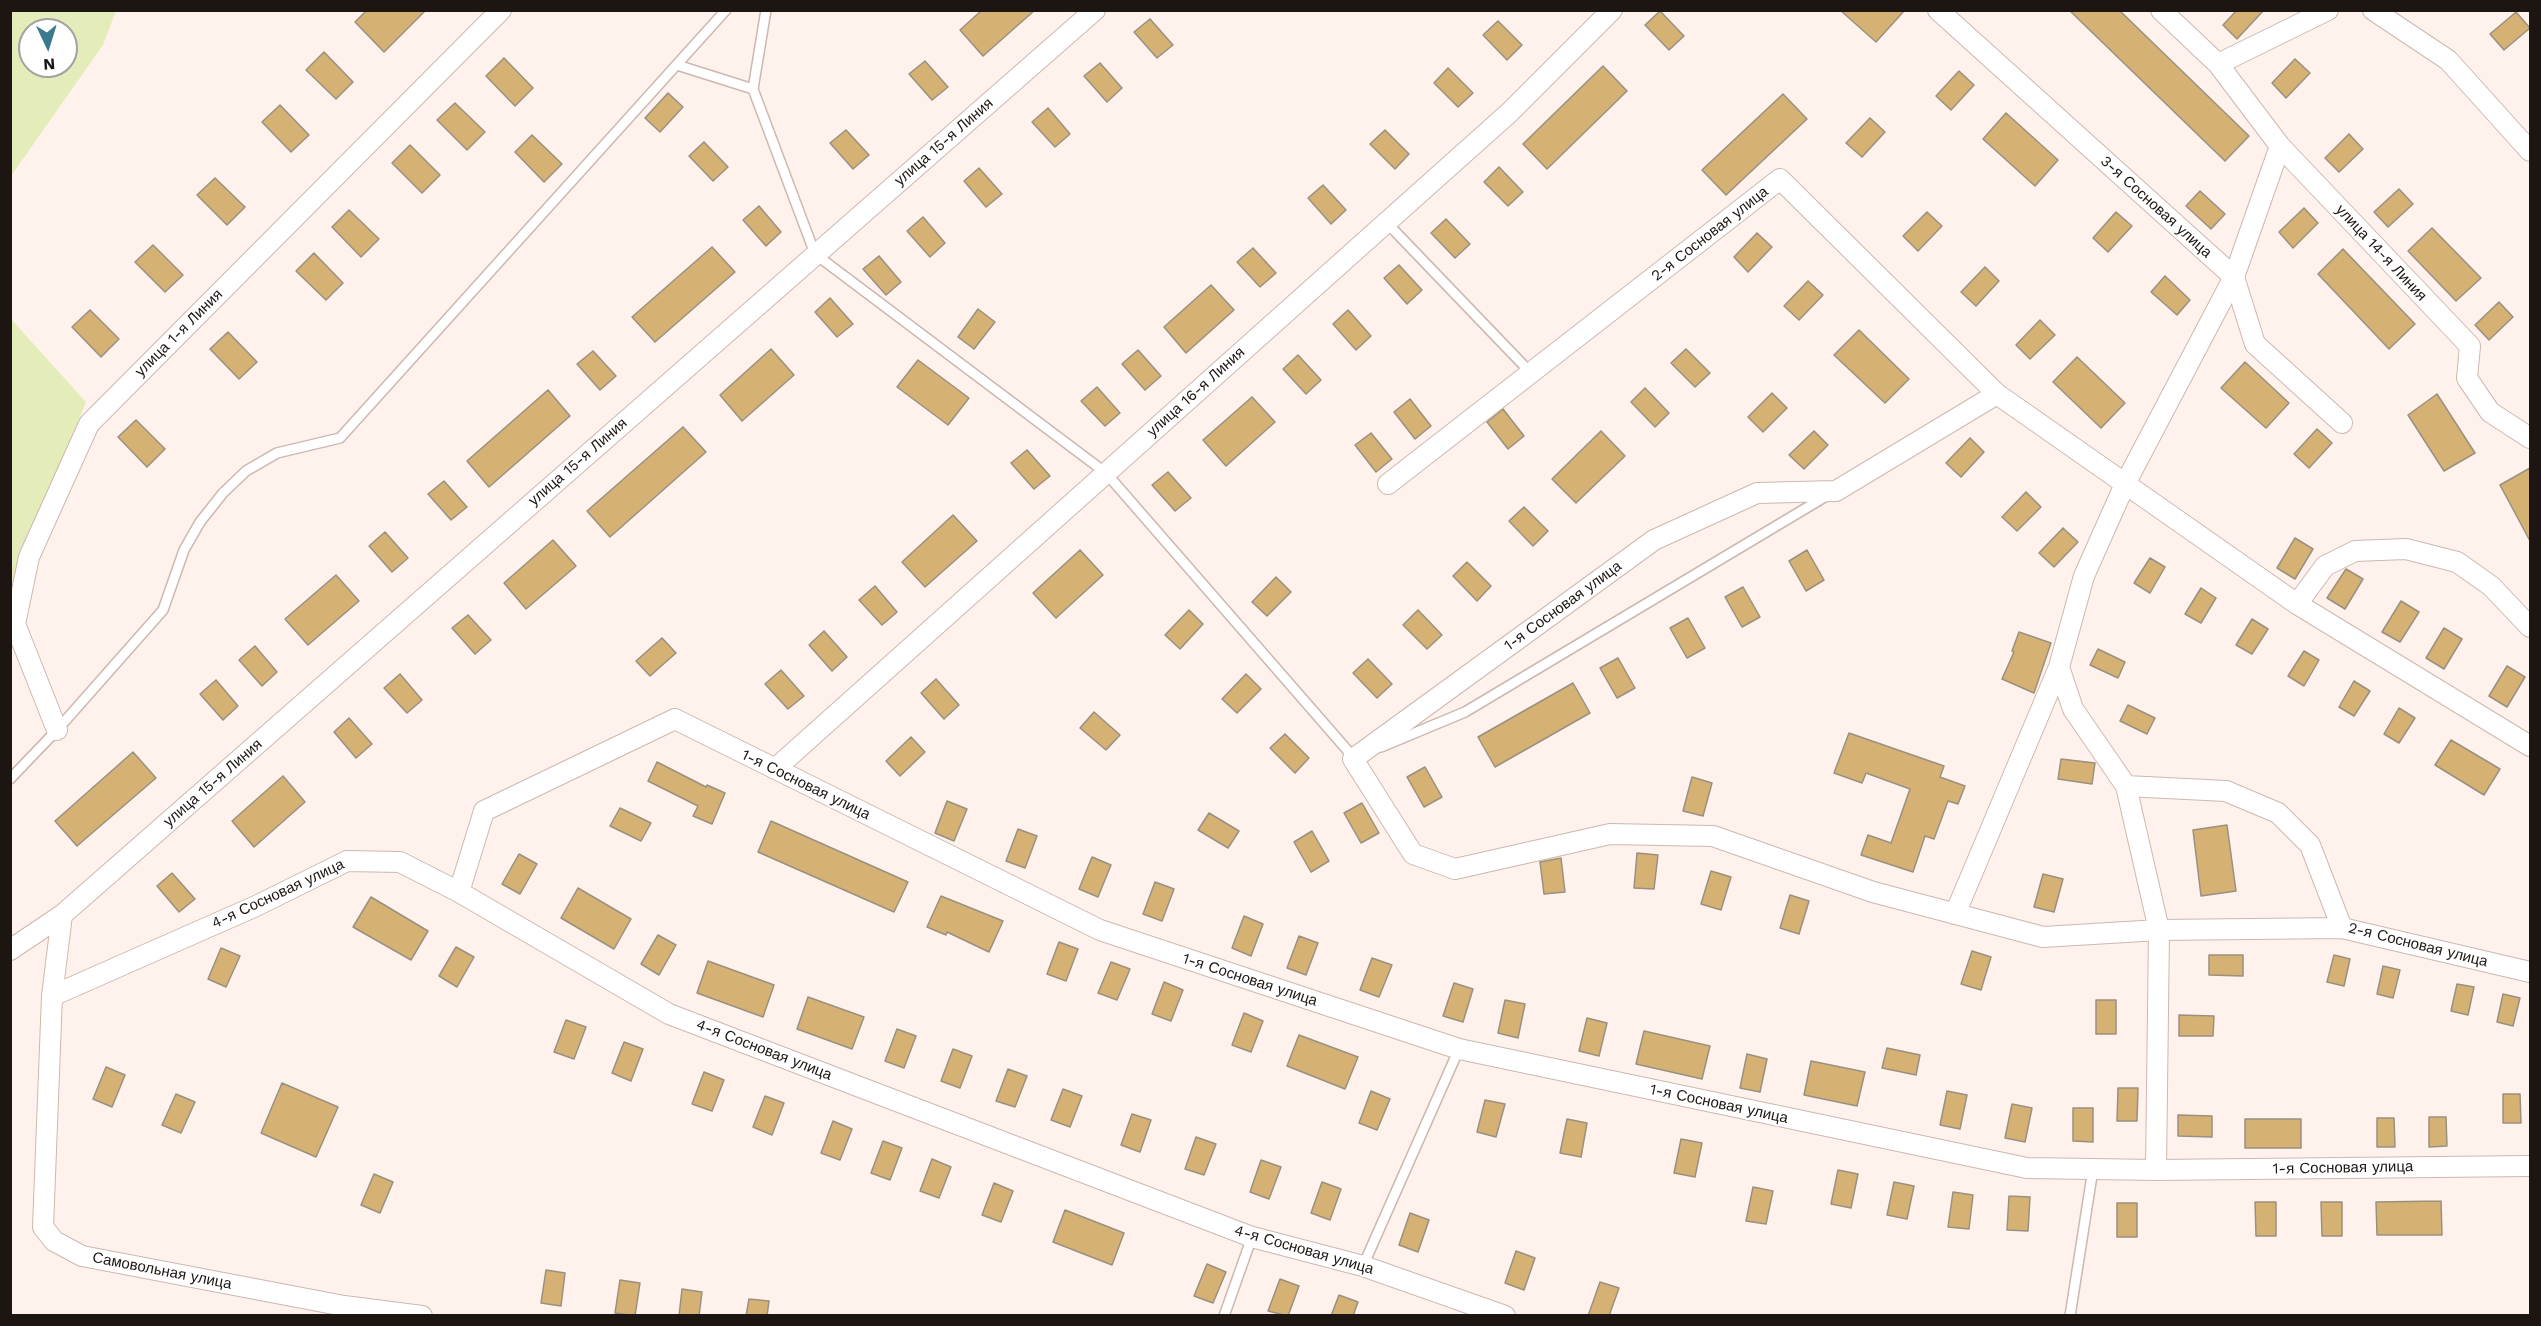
<!DOCTYPE html>
<html>
<head>
<meta charset="utf-8">
<style>
  body { margin:0 }
  #map { position:relative; width:2541px; height:1326px; overflow:hidden; background:#fff2ec; font-family:"Work Sans",sans-serif }
  canvas { display:block }
  .frame { position:absolute; inset:0; border:12px solid #1c1512; pointer-events:none }
  .north { position:absolute; left:18px; top:18px; width:60px; height:60px; box-sizing:border-box; background:#fff; border:2px solid #a4a1a0; border-radius:50%; rotate:176deg; font-size:16px; font-weight:700; line-height:24px; text-align:center; color:#1c1512 }
  .north::after { content:''; display:block; margin:auto; width:21px; height:27px; background:#397a8d; clip-path:polygon(50% 0,100% 100%,50% 72%,0 100%) }
</style>
</head>
<body>
<div id="map">
<canvas width="2541" height="1326"></canvas>
<div class="frame"></div>
<div class="north">N</div>
</div>
<script>
const g = document.querySelector('canvas').getContext('2d');
g.lineJoin = 'round';
function paint(path, color) {
  g.fillStyle = color;
  g.fill(path, 'evenodd');
}
function poly(rows) {
  const path = new Path2D();
  for (const r of rows) {
    path.moveTo(r[0], r[1]);
    for (let i = 2; i < r.length; i += 2) path.lineTo(r[i], r[i + 1]);
  }
  return path;
}
function trace(path, color, width, dash) {
  g.strokeStyle = color;
  g.lineWidth = width;
  g.lineCap = dash ? 'butt' : 'round';
  g.setLineDash(dash || []);
  g.stroke(path);
}
function label(font, color, halo, rows, align = 'center') {
  g.font = font + ' "Work Sans",sans-serif';
  g.lineWidth = 4.5;
  g.setLineDash([]);
  g.textBaseline = 'middle';
  g.strokeStyle = halo;
  g.fillStyle = color;
  for (const [text, x, y, turn = 0] of rows) {
    g.save();
    g.translate(x, y);
    g.rotate((+turn || 0) * Math.PI / 180);
    g.textAlign = isNaN(turn) ? turn : align;
    if (halo) g.strokeText(text, 0, 0);
    g.fillText(text, 0, 0);
    g.restore();
  }
}
const green = poly([
  [11,10,116,11,103,45,11,176],
  [30,30,66,30,66,66,30,66],
  [11,319,86,402,11,584]
]);
const building = poly([
  [367,10,426,10,384,52,355,22,367,10],
  [982,10,1035,10,983,56,960,30,982,10],
  [1840,10,1905,10,1876,42,1840,10],
  [2069,10,2119,10,2249,136,2225,161,2069,10],
  [2237,10,2264,10,2237,39,2223,25,2237,10],
  [1660,11,1684,36,1669,50,1645,25,1660,11],
  [2516,12,2530,28,2504,50,2490,34,2516,12],
  [1150,19,1173,45,1157,58,1134,32,1150,19],
  [1498,21,1522,45,1507,60,1483,35,1498,21],
  [324,52,353,82,336,99,306,70,324,52],
  [504,58,533,88,515,106,486,76,504,58],
  [2295,59,2310,73,2286,98,2272,83,2295,59],
  [925,61,948,87,932,100,909,74,925,61],
  [1100,63,1122,88,1107,102,1084,76,1100,63],
  [1603,66,1627,91,1547,169,1523,144,1603,66],
  [1448,68,1473,93,1458,107,1434,83,1448,68],
  [1959,71,1974,85,1951,110,1936,96,1959,71],
  [668,93,683,107,660,132,645,118,668,93],
  [1783,94,1807,119,1726,195,1702,170,1783,94],
  [455,103,485,132,467,150,437,120,455,103],
  [280,105,309,135,291,152,262,122,280,105],
  [1048,108,1070,134,1055,147,1032,122,1048,108],
  [2006,113,2058,160,2035,186,1983,139,2006,113],
  [1870,118,1885,132,1862,157,1846,143,1870,118],
  [846,130,869,155,853,169,830,143,846,130],
  [1385,130,1409,154,1395,169,1370,144,1385,130],
  [2349,134,2363,149,2339,172,2325,158,2349,134],
  [532,135,562,164,544,182,515,152,532,135],
  [704,142,728,167,713,181,689,156,704,142],
  [410,145,440,175,422,193,392,163,410,145],
  [1499,167,1523,192,1508,206,1484,182,1499,167],
  [979,168,1002,194,986,207,964,181,979,168],
  [215,178,245,207,227,225,197,195,215,178],
  [1323,185,1346,210,1331,224,1308,198,1323,185],
  [2399,189,2413,204,2388,227,2374,212,2399,189],
  [2200,191,2225,214,2211,229,2186,206,2200,191],
  [759,206,781,232,766,246,743,220,759,206],
  [2304,208,2318,223,2293,248,2279,232,2304,208],
  [349,210,379,239,361,257,332,227,349,210],
  [1927,212,1942,226,1918,251,1903,236,1927,212],
  [2116,212,2132,226,2108,252,2093,238,2116,212],
  [923,217,945,243,930,257,907,231,923,217],
  [1446,219,1470,244,1455,258,1431,233,1446,219],
  [2432,228,2481,278,2456,301,2408,251,2432,228],
  [1757,233,1772,247,1748,272,1734,257,1757,233],
  [153,245,183,275,165,292,135,262,153,245],
  [712,247,735,272,655,342,632,317,712,247],
  [1253,248,1276,273,1260,287,1237,262,1253,248],
  [2343,249,2415,324,2389,349,2318,274,2343,249],
  [314,253,343,283,326,300,296,271,314,253],
  [879,256,901,282,886,295,863,269,879,256],
  [1399,265,1422,290,1407,304,1384,278,1399,265],
  [1985,267,1999,281,1976,306,1961,292,1985,267],
  [2165,276,2190,300,2177,315,2151,292,2165,276],
  [1808,281,1823,295,1799,320,1784,306,1808,281],
  [1211,285,1234,310,1186,353,1164,327,1211,285],
  [830,298,853,324,837,337,815,312,830,298],
  [2499,302,2513,317,2489,340,2475,325,2499,302],
  [978,309,995,322,974,349,958,337,978,309],
  [90,310,119,339,101,357,72,327,90,310],
  [1348,310,1371,336,1356,350,1333,324,1348,310],
  [2040,320,2055,335,2030,359,2016,345,2040,320],
  [1859,330,1909,379,1885,403,1834,355,1859,330],
  [228,332,257,362,239,379,210,349,228,332],
  [771,349,794,375,742,421,720,395,771,349],
  [1686,349,1710,373,1695,387,1671,363,1686,349],
  [1138,350,1161,376,1145,390,1122,364,1138,350],
  [593,351,616,376,600,390,577,364,593,351],
  [1298,355,1321,380,1306,394,1283,369,1298,355],
  [2077,357,2125,403,2101,428,2053,382,2077,357],
  [918,360,969,398,948,425,897,387,918,360],
  [2245,362,2289,403,2266,428,2221,388,2245,362],
  [1097,387,1120,413,1105,426,1081,401,1097,387],
  [1645,388,1669,413,1655,427,1631,402,1645,388],
  [548,390,570,416,489,487,467,461,548,390],
  [1772,393,1787,408,1763,432,1748,417,1772,393],
  [2437,394,2475,453,2444,471,2408,415,2437,394],
  [1252,397,1275,422,1226,466,1203,440,1252,397],
  [1410,399,1431,426,1415,439,1394,412,1410,399],
  [1503,409,1524,436,1508,449,1487,422,1503,409],
  [136,420,165,449,147,467,118,437,136,420],
  [683,427,706,452,610,537,587,511,683,427],
  [2317,429,2332,443,2309,468,2294,454,2317,429],
  [1601,431,1625,456,1576,503,1552,479,1601,431],
  [1814,431,1828,445,1804,469,1789,455,1814,431],
  [1371,433,1392,459,1376,472,1355,445,1371,433],
  [1970,438,1984,452,1961,477,1946,463,1970,438],
  [1027,450,1050,476,1034,489,1011,463,1027,450],
  [2530,468,2530,541,2500,485,2530,468],
  [1168,472,1191,498,1175,511,1152,485,1168,472],
  [444,481,467,507,451,520,428,494,444,481],
  [2026,492,2041,507,2017,531,2002,517,2026,492],
  [1524,507,1548,531,1533,546,1509,521,1524,507],
  [953,515,977,541,925,587,902,562,953,515],
  [2063,528,2078,542,2054,567,2039,553,2063,528],
  [385,532,408,558,392,572,369,546,385,532],
  [2295,538,2313,549,2295,579,2277,568,2295,538],
  [553,540,576,566,526,609,504,583,553,540],
  [1080,550,1103,575,1056,618,1033,593,1080,550],
  [1807,550,1824,580,1806,591,1789,561,1807,550],
  [2150,558,2165,567,2150,593,2134,583,2150,558],
  [1467,562,1491,586,1477,601,1453,576,1467,562],
  [2346,569,2363,579,2345,609,2327,598,2346,569],
  [336,575,359,601,308,645,285,619,336,575],
  [1276,577,1291,592,1267,616,1252,602,1276,577],
  [875,586,897,612,882,625,859,600,875,586],
  [1743,587,1760,617,1742,627,1725,597,1743,587],
  [2201,588,2216,598,2201,623,2185,614,2201,588],
  [2401,601,2419,612,2400,642,2382,632,2401,601],
  [1189,610,1203,624,1180,649,1165,635,1189,610],
  [1418,610,1442,635,1427,649,1403,625,1418,610],
  [468,615,491,640,475,654,452,628,468,615],
  [1688,618,1705,648,1687,658,1670,628,1688,618],
  [2252,619,2268,629,2252,654,2236,645,2252,619],
  [2444,628,2462,639,2444,669,2426,658,2444,628],
  [824,631,847,657,832,671,809,645,824,631],
  [2019,632,2051,643,2034,693,2002,679,2014,652,2012,651,2019,632],
  [662,638,676,653,650,676,636,661,662,638],
  [255,646,277,672,262,686,239,660,255,646],
  [2098,649,2125,662,2118,678,2090,665,2098,649],
  [2304,651,2319,660,2304,686,2288,676,2304,651],
  [1618,658,1635,688,1617,698,1600,668,1618,658],
  [1368,659,1392,684,1377,698,1353,673,1368,659],
  [2507,666,2525,677,2507,707,2489,696,2507,666],
  [781,670,804,696,788,709,765,684,781,670],
  [400,674,422,700,407,713,384,688,400,674],
  [1246,674,1261,689,1237,713,1222,699,1246,674],
  [936,679,959,705,944,719,921,693,936,679],
  [216,680,238,706,223,720,200,694,216,680],
  [2354,681,2370,691,2354,716,2339,707,2354,681],
  [1573,683,1590,713,1495,767,1478,737,1573,683],
  [2128,705,2155,718,2147,734,2120,721,2128,705],
  [2399,708,2415,718,2399,743,2384,734,2399,708],
  [1094,712,1120,735,1106,750,1080,728,1094,712],
  [349,718,372,744,356,758,334,732,349,718],
  [1849,733,1944,766,1940,777,1965,786,1958,804,1948,801,1934,839,1925,836,1913,872,1861,855,1868,835,1891,843,1910,789,1866,773,1862,783,1834,773,1849,733],
  [1285,734,1309,758,1295,773,1270,748,1285,734],
  [911,737,925,752,900,776,886,761,911,737],
  [2451,740,2500,769,2484,795,2435,765,2451,740],
  [133,752,156,778,77,846,55,821,133,752],
  [2061,759,2095,763,2092,784,2058,779,2061,759],
  [657,762,706,787,707,785,725,793,712,824,693,816,698,806,648,781,657,762],
  [1425,767,1442,797,1424,807,1407,777,1425,767],
  [283,776,305,802,254,847,232,821,283,776],
  [1692,777,1712,783,1703,816,1683,811,1692,777],
  [947,801,967,809,954,841,935,833,947,801],
  [1362,803,1379,833,1361,843,1344,813,1362,803],
  [620,808,651,823,641,841,610,826,620,808],
  [1209,813,1239,831,1228,848,1198,830,1209,813],
  [771,821,908,882,894,912,758,852,771,821],
  [2227,825,2236,891,2201,896,2193,830,2227,825],
  [1018,829,1037,836,1025,868,1006,861,1018,829],
  [1312,831,1329,861,1311,872,1294,842,1312,831],
  [1637,853,1658,855,1654,889,1634,888,1637,853],
  [519,854,537,864,520,894,502,884,519,854],
  [1092,857,1111,865,1098,897,1079,889,1092,857],
  [1561,858,1565,892,1544,894,1540,862,1561,858],
  [1711,871,1731,877,1721,910,1701,904,1711,871],
  [172,873,195,899,179,912,157,886,172,873],
  [2043,874,2063,879,2054,912,2034,907,2043,874],
  [1155,882,1174,889,1162,921,1143,914,1155,882],
  [578,888,631,919,614,949,561,918,578,888],
  [1790,895,1809,901,1799,934,1780,928,1790,895],
  [941,896,1003,921,989,952,947,932,946,935,927,927,941,896],
  [371,897,428,931,411,960,353,927,371,897],
  [1244,916,1263,924,1251,956,1232,948,1244,916],
  [658,935,676,945,659,975,641,964,658,935],
  [1299,936,1318,943,1306,975,1287,968,1299,936],
  [1059,942,1078,949,1066,981,1047,974,1059,942],
  [456,947,474,957,457,987,439,976,456,947],
  [221,948,240,956,226,987,208,979,221,948],
  [1972,951,1991,957,1981,990,1961,984,1972,951],
  [2209,955,2243,955,2243,976,2209,975,2209,955],
  [2334,955,2350,959,2344,986,2327,982,2334,955],
  [1372,958,1392,965,1379,997,1360,990,1372,958],
  [708,961,774,985,763,1017,697,993,708,961],
  [1111,962,1130,969,1117,1000,1098,993,1111,962],
  [2383,966,2400,970,2393,998,2377,994,2383,966],
  [1164,982,1183,990,1171,1021,1152,1014,1164,982],
  [1454,983,1473,989,1463,1022,1443,1016,1454,983],
  [2457,984,2474,987,2468,1015,2451,1011,2457,984],
  [2503,994,2520,998,2513,1026,2497,1022,2503,994],
  [808,997,864,1017,852,1049,797,1029,808,997],
  [1505,1000,1525,1004,1518,1038,1498,1033,1505,1000],
  [2096,1000,2116,1000,2116,1034,2096,1034,2096,1000],
  [1244,1013,1263,1021,1251,1052,1232,1045,1244,1013],
  [2179,1015,2214,1016,2213,1036,2179,1036,2179,1015],
  [1587,1018,1607,1023,1599,1056,1579,1051,1587,1018],
  [566,1020,586,1027,574,1059,554,1052,566,1020],
  [897,1029,916,1036,904,1068,885,1061,897,1029],
  [1644,1031,1710,1046,1702,1079,1636,1064,1644,1031],
  [1299,1035,1358,1057,1345,1089,1287,1066,1299,1035],
  [624,1042,643,1049,631,1081,612,1073,624,1042],
  [1887,1048,1920,1055,1916,1075,1882,1068,1887,1048],
  [953,1049,972,1056,960,1088,941,1081,953,1049],
  [1747,1054,1767,1059,1760,1092,1740,1088,1747,1054],
  [1811,1061,1865,1072,1857,1106,1804,1095,1811,1061],
  [106,1067,125,1075,112,1107,93,1099,106,1067],
  [1008,1069,1027,1076,1015,1107,996,1101,1008,1069],
  [704,1072,724,1080,712,1111,692,1104,704,1072],
  [282,1083,338,1107,316,1157,261,1133,282,1083],
  [2118,1088,2138,1088,2137,1121,2117,1121,2118,1088],
  [1063,1089,1082,1096,1070,1127,1051,1120,1063,1089],
  [1371,1091,1390,1099,1377,1130,1359,1123,1371,1091],
  [1947,1091,1967,1095,1960,1129,1940,1125,1947,1091],
  [176,1094,195,1102,181,1133,162,1125,176,1094],
  [2503,1094,2520,1094,2521,1123,2503,1123,2503,1094],
  [765,1096,784,1103,772,1135,753,1127,765,1096],
  [1485,1100,1505,1104,1496,1137,1477,1132,1485,1100],
  [2012,1104,2032,1108,2025,1142,2005,1138,2012,1104],
  [2073,1108,2093,1108,2093,1142,2073,1141,2073,1108],
  [1132,1114,1151,1120,1140,1152,1121,1145,1132,1114],
  [2178,1115,2212,1116,2212,1137,2178,1136,2178,1115],
  [2429,1117,2446,1117,2447,1146,2429,1147,2429,1117],
  [2377,1118,2394,1118,2395,1147,2377,1147,2377,1118],
  [1567,1119,1587,1123,1581,1157,1560,1153,1567,1119],
  [2245,1119,2301,1119,2301,1148,2245,1148,2245,1119],
  [833,1121,852,1129,840,1160,821,1153,833,1121],
  [1196,1137,1216,1144,1204,1175,1185,1169,1196,1137],
  [1681,1139,1702,1143,1695,1177,1674,1173,1681,1139],
  [883,1141,902,1148,890,1180,871,1173,883,1141],
  [932,1159,951,1167,939,1198,920,1191,932,1159],
  [1261,1160,1281,1167,1269,1199,1250,1192,1261,1160],
  [1838,1170,1858,1174,1851,1208,1831,1204,1838,1170],
  [374,1174,393,1182,380,1213,361,1205,374,1174],
  [1322,1182,1341,1189,1330,1220,1311,1213,1322,1182],
  [1894,1182,1914,1186,1907,1219,1887,1215,1894,1182],
  [994,1183,1013,1191,1001,1222,982,1215,994,1183],
  [1753,1187,1773,1191,1766,1224,1746,1221,1753,1187],
  [1953,1192,1973,1195,1969,1229,1948,1227,1953,1192],
  [2009,1196,2030,1197,2028,1231,2007,1230,2009,1196],
  [2441,1201,2442,1235,2377,1235,2376,1202,2441,1201],
  [2255,1202,2276,1202,2276,1236,2256,1236,2255,1202],
  [2321,1202,2342,1202,2342,1236,2322,1236,2321,1202],
  [2117,1203,2137,1203,2137,1237,2117,1237,2117,1203],
  [1065,1210,1124,1233,1112,1265,1053,1242,1065,1210],
  [1410,1213,1429,1220,1418,1252,1399,1245,1410,1213],
  [1516,1251,1535,1258,1524,1290,1505,1283,1516,1251],
  [1207,1264,1226,1272,1213,1303,1194,1296,1207,1264],
  [546,1270,565,1273,561,1306,541,1303,546,1270],
  [1280,1279,1299,1286,1288,1316,1268,1311,1280,1279],
  [620,1280,640,1283,635,1316,615,1313,620,1280],
  [1600,1282,1619,1288,1609,1316,1588,1316,1600,1282],
  [682,1289,702,1292,699,1316,679,1316,682,1289],
  [1339,1295,1358,1302,1353,1316,1331,1316,1339,1295],
  [749,1299,769,1301,767,1316,746,1316,749,1299]
]);
const service = poly([
  [766,10,753,89,815,254,1106,473,1355,759],
  [677,65,753,89],
  [1386,222,1531,373],
  [1381,747,1465,712,1828,495],
  [10,779,57,730,163,610,184,550,200,522,223,493,246,471,277,453,340,438,726,10],
  [1363,1266,1459,1049],
  [1224,1316,1252,1237],
  [2070,1316,2093,1169]
]);
const minor = poly([
  [1938,10,2234,277,2255,344,2342,423],
  [2161,10,2218,64,2328,10],
  [2373,10,2448,60,2530,151],
  [2218,64,2280,146,2470,346,2467,378,2490,412,2530,438],
  [2280,146,2234,277,2125,484,2084,576,2059,667,2073,709,2126,786,2226,791,2278,813,2310,845,2342,928,2530,972],
  [1997,394,1836,491,1757,493,1654,540,1353,759,1413,854,1455,869,1610,834,1713,836,1873,892,2043,937,2159,930,2342,928],
  [1388,484,1780,179,1997,394,2297,604,2530,746],
  [2297,604,2325,566,2355,551,2406,549,2457,562,2491,586,2530,627],
  [57,730,15,624,29,557,89,424,501,10],
  [775,769,1510,112,1612,10],
  [2126,786,2159,930,2156,1170],
  [459,892,484,811,675,719,1100,930,1459,1049,2027,1168,2156,1170,2530,1166],
  [1955,914,2059,667],
  [62,915,52,996,43,1227,54,1241,82,1256,344,1306,422,1316],
  [10,950,62,915,1095,10],
  [52,996,256,906,347,861,400,862,459,892,669,1014,1252,1237,1363,1266,1505,1316]
]);
const streetNames = [
  ["улица 15-я Линия",944,142,-41],
  ["3-я Сосновая улица",2156,207,42],
  ["2-я Сосновая улица",1710,234,-38],
  ["улица 14-я Линия",2381,253,47],
  ["улица 1-я Линия",179,333,-45],
  ["улица 16-я Линия",1196,392,-42],
  ["улица 15-я Линия",578,462,-41],
  ["1-я Сосновая улица",1563,606,-36],
  ["улица 15-я Линия",213,783,-41],
  ["1-я Сосновая улица",806,785,26],
  ["4-я Сосновая улица",278,894,-25],
  ["2-я Сосновая улица",2418,945,14],
  ["1-я Сосновая улица",1250,980,18],
  ["4-я Сосновая улица",764,1050,21],
  ["1-я Сосновая улица",1719,1104,12],
  ["1-я Сосновая улица",2343,1168,-1],
  ["4-я Сосновая улица",1304,1250,16],
  ["Самовольная улица",162,1271,11]
];
paint(green, '#e4edba');
paint(building, '#d5b273');
trace(building, '#9a9080', 1.5);
trace(service, '#ccb8af', 12);
trace(minor, '#ccb8af', 22);
trace(service, '#fff', 9);
trace(minor, '#fff', 20);
label('15px', '#1c1512', '#fff', streetNames);
</script>
</body>
</html>
